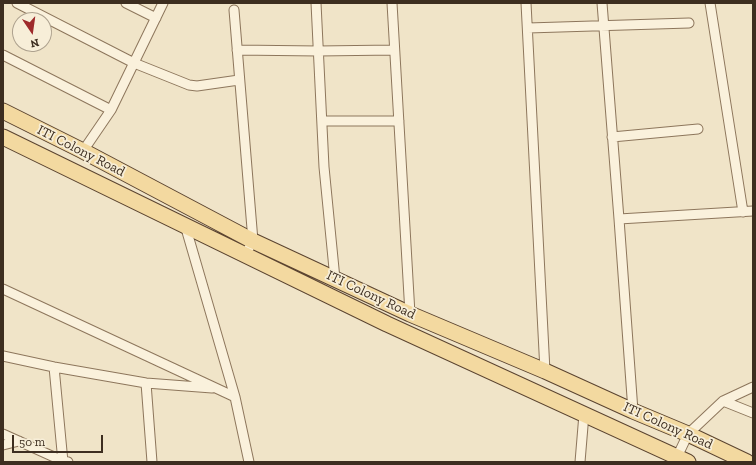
<!DOCTYPE html>
<html>
<head>
<meta charset="utf-8">
<style>
  body { margin:0 }
  #map { position:relative; width:756px; height:465px; overflow:hidden; background:#f0e4c8; font-family:"Zilla Slab",serif }
  canvas { display:block }
  .frame { position:absolute; inset:0; border:4px solid #3d2e20; pointer-events:none }
  .north { position:absolute; left:12px; top:12px; width:40px; height:40px; box-sizing:border-box; background:#f7eed8; border:1px solid #ada18e; border-radius:50%; rotate:167deg; font-size:11px; font-weight:700; line-height:16px; text-align:center; color:#3d2e20 }
  .north::after { content:''; display:block; margin:auto; width:14px; height:18px; background:#9e2a2b; clip-path:polygon(50% 0,100% 100%,50% 72%,0 100%) }
  .scale { position:absolute; left:12px; top:435px; width:91px; height:18px; box-sizing:border-box; border:2px solid #3d2e20; border-top:0; padding-left:5px; font-size:12px; line-height:14px; white-space:nowrap; color:#3d2e20; -webkit-text-stroke:3px #f7eed8; paint-order:stroke }
</style>
</head>
<body>
<div id="map">
<canvas width="756" height="465"></canvas>
<div class="frame"></div>
<div class="north">N</div>
<div class="scale">50 m</div>
</div>
<script>
const g = document.querySelector('canvas').getContext('2d');
g.lineJoin = 'round';
function poly(rows) {
  const path = new Path2D();
  for (const r of rows) {
    path.moveTo(r[0], r[1]);
    for (let i = 2; i < r.length; i += 2) path.lineTo(r[i], r[i + 1]);
  }
  return path;
}
function trace(path, color, width, dash) {
  g.strokeStyle = color;
  g.lineWidth = width;
  g.lineCap = dash ? 'butt' : 'round';
  g.setLineDash(dash || []);
  g.stroke(path);
}
function label(font, color, halo, rows, align = 'center') {
  g.font = font + ' "Zilla Slab",serif';
  g.lineWidth = 3.5;
  g.setLineDash([]);
  g.textBaseline = 'middle';
  g.strokeStyle = halo;
  g.fillStyle = color;
  for (const [text, x, y, turn = 0] of rows) {
    g.save();
    g.translate(x, y);
    g.rotate((+turn || 0) * Math.PI / 180);
    g.textAlign = isNaN(turn) ? turn : align;
    if (halo) g.strokeText(text, 0, 0);
    g.fillText(text, 0, 0);
    g.restore();
  }
}
const minor = poly([
  [17,3,134,63,189,85,197,86,239,80],
  [126,3,156,18],
  [316,3,324,167,335,279],
  [392,3,410,314],
  [526,3,545,371],
  [602,3,619,219,633,411],
  [710,3,743,212],
  [234,10,253,241,245,255],
  [528,28,689,23],
  [237,50,318,51,394,50],
  [3,55,111,110],
  [322,121,399,121],
  [612,137,698,129],
  [83,151,111,110,163,3],
  [619,219,753,211],
  [185,225,235,397,249,462],
  [3,289,235,397],
  [3,356,54,367,146,383,212,388],
  [54,367,63,462],
  [146,383,152,462],
  [723,401,753,413],
  [3,434,63,461,68,462],
  [3,445,19,441],
  [677,457,688,434,723,401,753,387],
  [580,462,584,414]
]);
const primary = poly([
  [3,111,83,151,253,241,410,314,545,371,633,411,688,434,747,462],
  [3,137,387,324,688,462]
]);
const streetNames = [
  ["ITI Colony Road",81,151,27],
  ["ITI Colony Road",371,295,25],
  ["ITI Colony Road",668,426,24]
];
trace(minor, '#8d765c', 11);
trace(primary, '#5b4430', 17);
trace(minor, '#faf1dc', 9);
trace(primary, '#f3d9a0', 15);
label('14px', '#3d2e20', '#f7eed8', streetNames);
</script>
</body>
</html>
